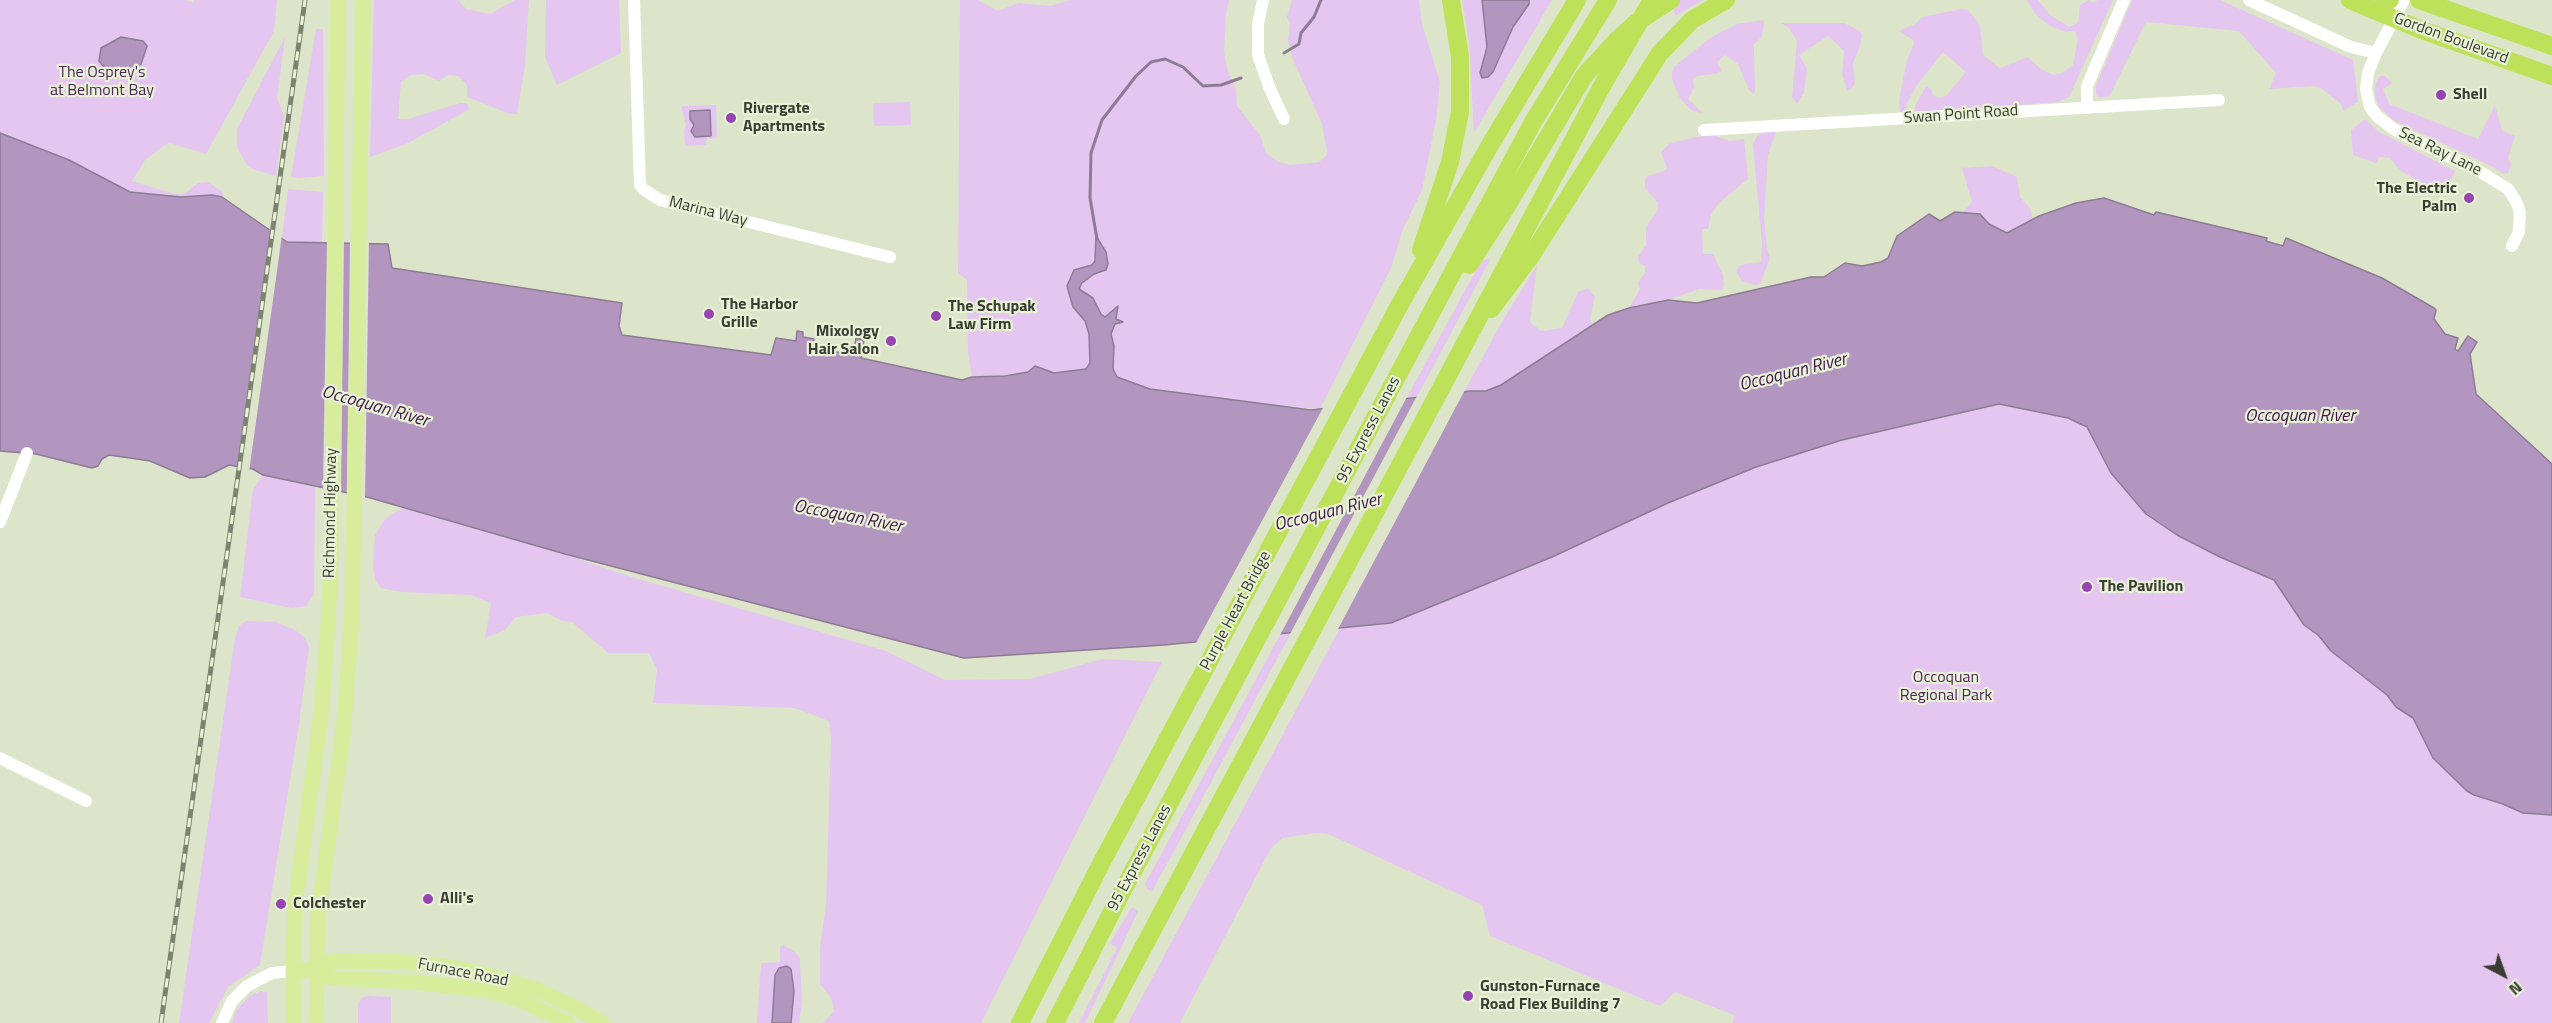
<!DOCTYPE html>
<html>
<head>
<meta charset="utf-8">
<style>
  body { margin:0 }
  #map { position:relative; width:2552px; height:1023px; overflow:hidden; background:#dce5c9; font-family:"Titillium Web",sans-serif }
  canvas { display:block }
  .north { position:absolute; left:2474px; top:945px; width:60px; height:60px; -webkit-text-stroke:4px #e9f2d6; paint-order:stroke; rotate:139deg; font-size:16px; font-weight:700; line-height:24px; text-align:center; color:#393d32 }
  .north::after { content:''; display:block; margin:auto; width:21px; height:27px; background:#393d32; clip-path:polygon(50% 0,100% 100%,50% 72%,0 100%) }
</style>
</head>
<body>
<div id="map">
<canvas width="2552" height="1023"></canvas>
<div class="north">N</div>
</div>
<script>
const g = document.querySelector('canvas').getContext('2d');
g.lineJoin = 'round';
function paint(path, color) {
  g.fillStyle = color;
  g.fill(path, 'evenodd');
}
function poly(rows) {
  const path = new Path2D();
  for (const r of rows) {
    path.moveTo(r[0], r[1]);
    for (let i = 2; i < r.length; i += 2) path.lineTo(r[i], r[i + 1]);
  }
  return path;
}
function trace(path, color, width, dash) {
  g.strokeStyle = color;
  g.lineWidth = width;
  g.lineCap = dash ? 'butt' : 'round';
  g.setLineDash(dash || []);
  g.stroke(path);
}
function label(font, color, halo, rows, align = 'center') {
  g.font = font + ' "Titillium Web",sans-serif';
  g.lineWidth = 4.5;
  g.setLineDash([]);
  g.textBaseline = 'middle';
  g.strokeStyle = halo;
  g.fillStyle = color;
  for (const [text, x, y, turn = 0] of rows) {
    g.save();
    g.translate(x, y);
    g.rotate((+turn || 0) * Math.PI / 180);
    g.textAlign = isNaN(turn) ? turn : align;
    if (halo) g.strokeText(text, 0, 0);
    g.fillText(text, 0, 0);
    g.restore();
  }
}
const green = poly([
  [0,0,186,0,193,3,194,0,277,0,274,31,206,154,170,143,165,145,145,160,132,181,175,194,186,193,198,183,208,182,223,192,222,197,210,195,181,197,130,192,69,160,0,133],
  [374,0,458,0,466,9,490,14,515,0,529,0,525,65,517,114,510,114,467,97,467,85,458,76,448,75,439,81,424,74,410,75,401,82,398,119,408,119,460,103,466,103,470,109,406,144,370,157],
  [546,0,619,0,621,53,557,85,545,57],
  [960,0,978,0,998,11,1018,3,1051,6,1070,0,1229,0,1226,14,1224,51,1227,69,1236,90,1237,106,1260,135,1266,153,1279,162,1290,165,1319,162,1326,156,1327,151,1322,124,1292,57,1288,40,1290,24,1287,17,1292,0,1419,0,1422,24,1440,82,1436,120,1422,190,1403,229,1391,268,1320,409,1243,402,1150,389,1117,377,1113,369,1114,346,1111,334,1115,324,1122,322,1116,319,1117,312,1113,310,1105,317,1101,314,1093,298,1079,289,1082,283,1094,274,1104,273,1108,264,1106,252,1096,236,1095,261,1092,265,1074,270,1073,307,1085,321,1091,343,1090,363,1086,369,1054,373,1035,367,1028,372,1005,376,972,377,968,352,967,280,958,273],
  [1462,0,1482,0,1487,47,1480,73,1482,77,1488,77,1513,27,1529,4,1529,0,1552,0,1474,133,1469,42],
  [1680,0,1703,0,1675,16,1674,10],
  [2027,0,2038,0,2050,15,2069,27,2078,23,2080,5,2089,0,2092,3,2098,0,2113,0,2069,97,2058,102,1914,113,1915,106,1926,86,1931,89,1933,95,1939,98,1946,96,1966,72,1943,52,1917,85,1907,103,1905,114,1900,114,1899,100,1907,60,1914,44,1913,40,1899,31,1917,23,1922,17,1961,9,1968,10,1980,25,1983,55,2000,68,2028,57,2042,70,2054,75,2062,73,2073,65,2078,39,2075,31,2066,32,2050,26,2036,15],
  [2132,0,2220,0,2353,60,2358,102,2343,111,2341,104,2321,88,2312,86,2269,89,2276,73,2239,31,2146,22,2110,95,2107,97,2098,97,2096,94,2096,86],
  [1764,20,1762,37,1754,44,1754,51,1755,91,1753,94,1749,90,1738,64,1725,55,1717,62,1722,71,1714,74,1697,76,1693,79,1694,88,1688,99,1703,113,1693,111,1689,108,1680,98,1672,79,1672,72,1675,66,1710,38,1737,24],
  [1781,23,1844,23,1860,31,1862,35,1860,46,1853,63,1855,83,1852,88,1848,91,1842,75,1844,51,1828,36,1799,55,1807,69,1804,93,1797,104,1792,97,1797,41,1789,28],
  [316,29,323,29,324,176,300,178,291,177],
  [285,37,277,98,284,116,276,176,255,170,247,165,237,147,237,129],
  [2380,76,2385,76,2392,83,2383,89,2389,104,2478,139,2495,105,2502,131,2515,136,2508,158,2511,164,2508,173,2504,174,2493,167,2393,120,2379,107,2375,97,2375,84],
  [910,102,911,125,874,126,873,103],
  [716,105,717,137,706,140,706,145,685,146,684,131,686,125,681,106],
  [2365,119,2379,132,2455,171,2447,187,2441,185,2435,187,2416,180,2400,170,2390,158,2379,157,2376,163,2353,155,2351,130],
  [1764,132,1776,132,1768,155,1764,218,1767,249,1770,258,1760,284,1755,285,1742,281,1736,271,1740,265,1761,262,1762,243,1753,145,1757,136],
  [1713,135,1730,141,1744,139,1748,179,1720,202,1711,214,1708,229,1702,229,1703,254,1713,254,1723,275,1724,286,1722,290,1699,289,1668,300,1629,308,1640,289,1638,283,1645,272,1645,266,1639,263,1638,257,1646,245,1646,227,1658,210,1658,203,1645,188,1645,180,1647,176,1664,171,1667,168,1661,152,1669,144,1695,137],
  [1992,166,2017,177,2020,197,2030,208,2033,220,2007,233,1989,224,1980,214,1962,213,1972,202,1962,168],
  [288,189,323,192,322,242,287,242,282,238],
  [1491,258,1417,397,1406,399,1481,261],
  [1537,265,1530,322,1541,331,1562,328,1578,292,1588,288,1595,297,1590,318,1593,326,1501,386,1486,391,1464,392,1500,325],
  [1999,404,2068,418,2087,427,2111,473,2146,514,2177,535,2220,557,2274,580,2292,608,2331,651,2387,695,2396,707,2413,718,2418,725,2420,733,2474,795,2503,804,2517,811,2536,815,2552,815,2552,1023,1733,1023,1734,1015,1675,992,1660,1006,1490,936,1482,905,1328,834,1314,833,1283,838,1271,848,1180,1023,1128,1023,1340,628,1391,623,1552,557,1668,503,1756,467,1842,440],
  [263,475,315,487,314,594,306,606,291,608,240,597,253,489],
  [402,508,565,554,622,574,886,651,945,680,1030,679,1103,659,1162,662,981,1023,823,1023,834,1011,831,998,820,984,820,948,826,904,831,739,829,721,795,708,653,703,657,670,649,653,608,653,572,622,562,621,547,613,516,617,505,630,485,638,491,603,471,595,401,592,381,588,375,579,373,568,375,535,385,519],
  [246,621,276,622,295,630,304,637,309,647,299,724,260,965,228,987,209,1023,179,1023,235,638,239,626],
  [1281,633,1291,633,1178,844,1152,891,1148,890,1145,884],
  [1132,907,1138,911,1122,946,1085,1023,1079,1023,1117,948,1110,943],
  [783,945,794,951,800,958,802,1003,799,1023,757,1023,761,963,780,962,780,947],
  [261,991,267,992,268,1023,232,1023,236,1011,243,1003,249,996],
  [369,996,391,997,391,1023,358,1023,358,1005,361,998]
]);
const water = poly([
  [1482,0,1529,0,1529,4,1513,27,1493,72,1488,77,1482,78,1480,73,1487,47,1482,0],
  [121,37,143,41,147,46,141,64,129,73,108,72,99,61,101,48,121,37],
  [710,110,711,136,695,137,691,131,694,125,690,119,690,111,710,110],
  [0,133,69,160,130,192,181,197,212,195,222,197,287,242,388,244,392,268,622,303,619,326,622,335,771,355,776,338,796,341,797,331,803,332,803,337,814,339,813,346,853,356,856,338,864,340,861,358,962,380,972,377,1005,376,1028,372,1035,366,1054,373,1086,369,1090,363,1089,334,1085,321,1073,307,1067,286,1074,270,1092,265,1095,261,1096,236,1106,252,1108,264,1106,270,1094,274,1082,283,1079,289,1093,298,1101,314,1105,317,1118,306,1116,319,1123,322,1115,324,1111,334,1114,346,1113,369,1117,377,1150,389,1311,410,1470,391,1486,391,1501,385,1608,315,1629,308,1668,300,1697,303,1811,277,1824,277,1845,263,1862,266,1881,262,1888,258,1897,236,1929,214,1940,221,1955,212,1980,214,1989,224,2007,233,2039,216,2076,203,2104,198,2154,215,2156,212,2267,238,2266,241,2283,246,2286,238,2382,278,2434,308,2436,310,2434,319,2445,334,2458,338,2455,349,2458,351,2468,336,2477,342,2470,354,2476,394,2552,464,2552,815,2523,813,2503,804,2474,795,2467,791,2433,758,2413,718,2396,707,2387,695,2331,651,2318,635,2304,625,2274,580,2220,557,2177,535,2146,514,2111,473,2087,427,2068,418,1999,404,1842,440,1756,467,1668,503,1552,557,1391,623,1164,645,964,658,565,554,367,497,263,475,253,469,229,465,205,477,190,478,150,461,130,458,109,455,102,459,98,466,92,468,36,454,0,451,0,133],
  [787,966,791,969,794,991,791,1023,772,1023,775,975,779,968,787,966]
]);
const pier = poly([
  [272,227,282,235,249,472,238,470],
  [327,239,344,240,341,495,323,491],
  [350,240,369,240,365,500,347,496],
  [1466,388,1337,631,1289,636,1418,394],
  [1408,395,1279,637,1195,645,1324,406]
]);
const stream = poly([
  [1284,53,1299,44,1301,33,1314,17,1321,0],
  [1097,239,1090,198,1091,153,1102,120,1136,76,1151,62,1165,59,1183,67,1203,86,1221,85,1241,78]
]);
const minor = poly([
  [634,0,640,185,643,189,660,200,890,257],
  [1263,0,1258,24,1258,55,1270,89,1284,119],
  [2249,0,2351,47,2376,53],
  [2404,0,2376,53,2368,73,2366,89,2370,107,2378,117,2395,130,2479,171,2508,189,2517,203,2520,213,2519,232,2512,246],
  [2087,107,2087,86,2124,0],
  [1704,130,2219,100],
  [0,522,27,453],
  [0,758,86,801],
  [222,1023,232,1001,247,986,272,973,293,971]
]);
const major = poly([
  [317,969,331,978,415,982,490,991,523,1001,568,1023],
  [293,971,317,969,333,961,404,962,452,967,492,976,538,990,571,1005,602,1023],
  [294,1023,293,971,295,904,321,715,328,623,332,536,338,0],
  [316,1023,318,916,344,725,352,616,363,0]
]);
const highway = poly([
  [2350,0,2419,29,2552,76],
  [2384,0,2390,0],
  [2419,0,2552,46],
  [1421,250,1450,162,1460,112,1460,57,1451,0],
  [1469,265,1507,206,1584,76,1616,41,1637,22,1671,0],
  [1491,309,1531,256,1660,53,1692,20,1726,0],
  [1020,1023,1104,858,1399,306,1490,145,1577,0],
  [1055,1023,1123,890,1533,122,1608,0],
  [1103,1023,1602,86,1652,0]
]);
const rail = poly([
  [161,1023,305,0]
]);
const markers = [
  [2441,95,6,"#9644b3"],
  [731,118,6,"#9644b3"],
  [2469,198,6,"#9644b3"],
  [709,314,6,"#9644b3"],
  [936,316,6,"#9644b3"],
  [891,341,6,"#9644b3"],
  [2087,587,6,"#9644b3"],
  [428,899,6,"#9644b3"],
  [281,904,6,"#9644b3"],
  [1468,996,6,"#9644b3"]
];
const streetNames = [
  ["Gordon Boulevard",2451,39,20],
  ["Swan Point Road",1961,115,-4],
  ["Sea Ray Lane",2440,152,26],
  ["Marina Way",708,212,14],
  ["95 Express Lanes",1369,430,-62],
  ["Richmond Highway",331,513,-89],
  ["Purple Heart Bridge",1236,611,-62],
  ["95 Express Lanes",1140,858,-62],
  ["Furnace Road",463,973,11]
];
const parkNames = [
  ["The Osprey's",102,73],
  ["at Belmont Bay",102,91],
  ["Occoquan",1946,678],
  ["Regional Park",1946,696]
];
const poiNames = [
  ["Shell",2453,95],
  ["Rivergate",743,109],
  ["Apartments",743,127],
  ["The Electric",2457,189,"right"],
  ["Palm",2457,207,"right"],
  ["The Harbor",721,305],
  ["Grille",721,323],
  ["The Schupak",948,307],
  ["Law Firm",948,325],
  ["Mixology",879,332,"right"],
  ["Hair Salon",879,350,"right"],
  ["The Pavilion",2099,587],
  ["Alli's",440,899],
  ["Colchester",293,904],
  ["Gunston-Furnace",1480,987],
  ["Road Flex Building 7",1480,1005]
];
const waterNames = [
  ["Occoquan River",1793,373,-14],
  ["Occoquan River",375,407,16],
  ["Occoquan River",2300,417],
  ["Occoquan River",1328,513,-14],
  ["Occoquan River",848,517,11]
];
paint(green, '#e4c6f0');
paint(water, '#b396bf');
trace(water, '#8e7b95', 1.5);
paint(pier, '#dce5c9');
trace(stream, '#8e7b95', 3);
trace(minor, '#fff', 12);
trace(major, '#d7ed9b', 15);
trace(highway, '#bde158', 18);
trace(rail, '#7d8371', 5);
trace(rail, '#e9f2d6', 3, [9]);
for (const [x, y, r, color] of markers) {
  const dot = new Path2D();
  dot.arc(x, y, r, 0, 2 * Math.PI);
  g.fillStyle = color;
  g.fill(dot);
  trace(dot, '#e9f2d6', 2);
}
label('16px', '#393d32', '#e9f2d6', streetNames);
label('16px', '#4c265a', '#e9f2d6', parkNames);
label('bold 16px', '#393d32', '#e9f2d6', poiNames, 'left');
label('italic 18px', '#3e184b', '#e9f2d6', waterNames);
</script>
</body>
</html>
